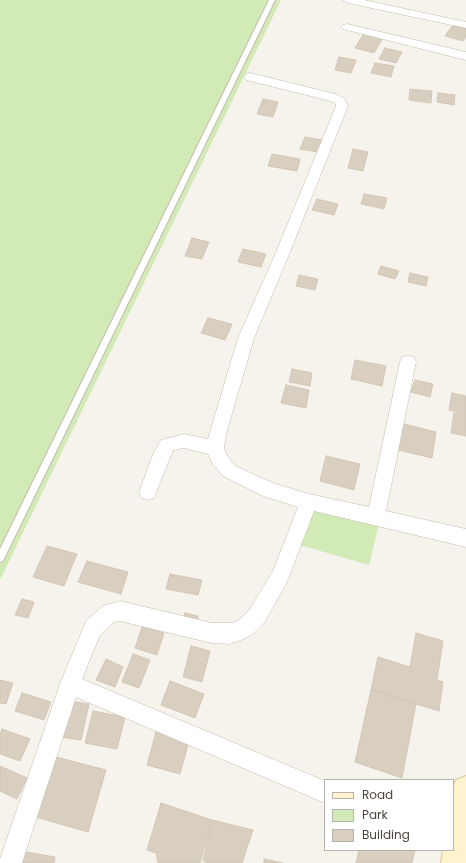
<!DOCTYPE html>
<html>
<head>
<meta charset="utf-8">
<style>
  body { margin:0 }
  #map { position:relative; width:466px; height:863px; overflow:hidden; background:#f6f3ec; font-family:Poppins,sans-serif }
  canvas { display:block }
  .legend { position:absolute; left:324px; top:779px; width:130px; height:72px; box-sizing:border-box; background:#fff; border:1px solid #b7b4b0; margin:0; padding:5px 7px; list-style:none; font-size:12px; color:#4b4439 }
  .legend li { display:flex; align-items:center; gap:8px; height:20px }
  .legend b { width:20px; border:1px solid #b7b4b0 }
</style>
</head>
<body>
<div id="map">
<canvas width="466" height="863"></canvas>
<ul class="legend">
<li><b style="height:5px;background:#fff3cd"></b>Road</li>
<li><b style="height:11px;background:#d2eab5"></b>Park</li>
<li><b style="height:11px;background:#d8cfc1"></b>Building</li>
</ul>
</div>
<script>
const g = document.querySelector('canvas').getContext('2d');
g.lineJoin = 'round';
function paint(path, color) {
  g.fillStyle = color;
  g.fill(path, 'evenodd');
}
function poly(rows) {
  const path = new Path2D();
  for (const r of rows) {
    path.moveTo(r[0], r[1]);
    for (let i = 2; i < r.length; i += 2) path.lineTo(r[i], r[i + 1]);
  }
  return path;
}
function trace(path, color, width, dash) {
  g.strokeStyle = color;
  g.lineWidth = width;
  g.lineCap = dash ? 'butt' : 'round';
  g.setLineDash(dash || []);
  g.stroke(path);
}
const green = poly([
  [0,0,281,0,0,580],
  [305,503,379,524,369,565,293,543]
]);
const building = poly([
  [453,25,466,28,466,36,463,41,445,36,453,25],
  [364,33,383,38,374,53,355,48,364,33],
  [385,48,402,52,396,63,379,59,385,48],
  [339,57,356,60,351,73,335,70,339,57],
  [375,63,394,66,391,77,371,73,375,63],
  [410,89,432,91,431,103,409,100,410,89],
  [438,93,455,95,454,105,437,102,438,93],
  [263,99,278,102,273,117,257,114,263,99],
  [305,137,322,140,318,152,300,149,305,137],
  [353,149,368,152,363,171,348,168,353,149],
  [272,154,300,159,297,171,268,166,272,154],
  [364,194,387,198,384,209,361,204,364,194],
  [317,199,338,204,334,215,312,210,317,199],
  [192,238,209,242,202,259,185,256,192,238],
  [243,249,266,254,261,267,238,262,243,249],
  [381,266,399,271,395,279,378,274,381,266],
  [410,273,428,277,426,286,408,282,410,273],
  [299,275,318,279,315,290,296,286,299,275],
  [208,318,232,324,225,340,201,333,208,318],
  [355,360,386,366,382,386,351,379,355,360],
  [292,369,312,373,310,386,289,382,292,369],
  [415,380,433,384,430,397,411,392,415,380],
  [286,385,309,390,306,408,281,403,286,385],
  [452,393,466,396,466,414,449,410,452,393],
  [454,413,466,415,466,436,451,433,454,413],
  [396,422,436,432,432,458,390,448,396,422],
  [326,456,360,464,354,490,320,481,326,456],
  [47,546,77,554,64,586,33,577,47,546],
  [87,561,128,572,121,594,78,582,87,561],
  [170,574,202,580,198,595,166,589,170,574],
  [22,599,34,602,28,618,15,615,22,599],
  [185,613,198,616,197,623,183,620,185,613],
  [142,627,164,633,157,655,135,648,142,627],
  [416,633,443,641,437,680,443,682,439,711,371,690,378,657,410,667,416,633],
  [191,646,210,651,202,682,183,677,191,646],
  [133,654,150,660,139,688,122,682,133,654],
  [106,659,123,667,115,687,96,680,106,659],
  [0,680,13,683,6,704,0,703,0,680],
  [170,681,204,694,195,718,161,705,170,681],
  [371,690,416,704,402,778,355,762,371,690],
  [22,693,51,702,44,720,15,711,22,693],
  [69,701,89,704,81,740,60,737,69,701],
  [93,711,125,717,117,749,85,743,93,711],
  [2,729,30,739,20,761,0,754,0,735,2,729],
  [156,732,189,741,180,774,147,765,156,732],
  [52,756,106,770,88,832,32,816,52,756],
  [0,766,27,778,17,799,0,791,0,766],
  [161,803,212,820,200,863,158,863,156,853,147,850,161,803],
  [212,820,253,830,242,863,208,863,203,861,212,820],
  [359,850,415,850,412,863,356,863,359,850],
  [20,851,55,857,54,863,17,863,20,851],
  [264,859,283,863,264,863,264,859]
]);
const lane = poly([
  [269,0,275,0,3,561,0,562,0,549,269,0]
]);
const street = poly([
  [343,0,364,0,466,22,466,28,348,3,343,0],
  [347,24,466,52,466,60,343,29,341,27,343,25,347,24],
  [250,73,335,94,344,98,348,106,288,257,254,338,226,434,224,448,226,454,235,466,273,483,309,494,369,507,400,362,402,357,408,356,414,357,416,362,386,511,466,529,466,547,314,511,287,582,264,623,254,633,244,639,229,644,212,643,120,621,114,622,100,635,82,679,325,781,325,803,76,697,22,863,0,863,0,859,60,684,86,621,103,606,120,601,212,623,233,623,240,619,250,609,273,571,298,507,263,496,223,476,212,463,208,454,184,448,173,450,154,498,148,500,142,498,139,492,154,452,161,440,184,434,208,439,238,338,274,257,336,106,335,103,327,100,246,80,244,77,246,74,250,73]
]);
const secondary = poly([
  [466,776,466,863,441,863,443,850,453,850,453,787,456,780,466,776]
]);
paint(green, '#d2eab5');
paint(building, '#d8cfc1');
trace(building, '#d3c7b4', 1);
trace(lane, '#c2bbae', 2);
trace(street, '#c2bbae', 1);
trace(secondary, '#d6c79b', 2);
paint(lane, '#fff');
paint(street, '#fff');
paint(secondary, '#fff3cd');
</script>
</body>
</html>
